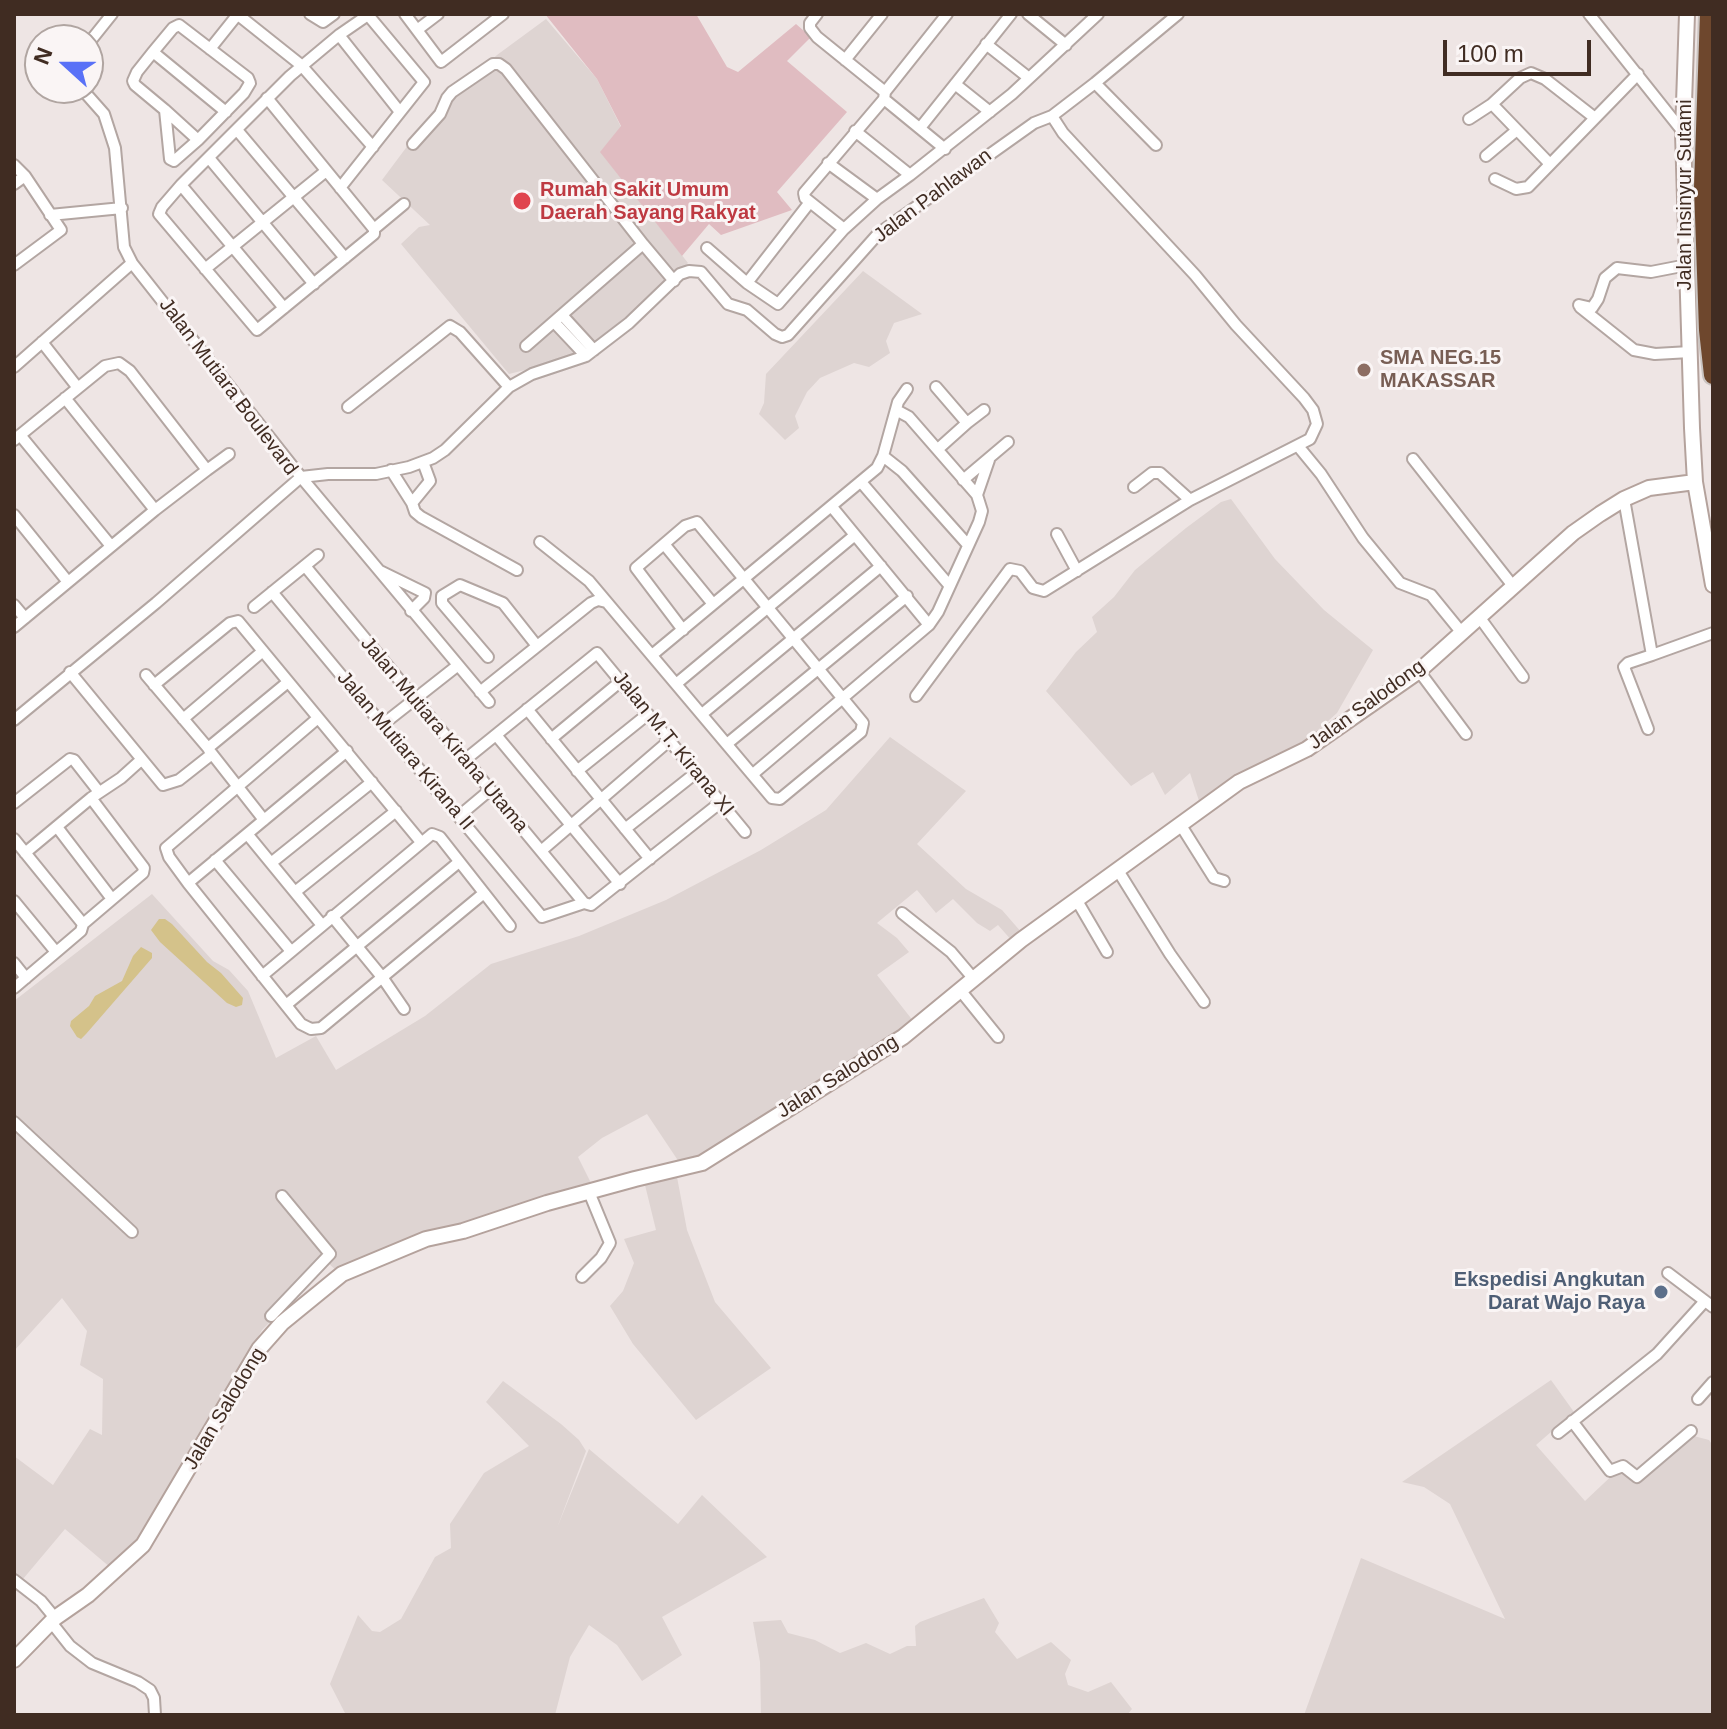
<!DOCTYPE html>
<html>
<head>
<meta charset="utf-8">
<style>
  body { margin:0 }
  #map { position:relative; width:1727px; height:1729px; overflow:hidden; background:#eee5e4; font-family:Helvetica,sans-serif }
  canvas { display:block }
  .frame { position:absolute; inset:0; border:16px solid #402c22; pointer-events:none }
  .north { position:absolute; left:24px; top:24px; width:80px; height:80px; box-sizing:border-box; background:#faf5f5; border:2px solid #b0a5a1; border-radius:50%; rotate:291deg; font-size:22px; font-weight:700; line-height:32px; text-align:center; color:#402c22 }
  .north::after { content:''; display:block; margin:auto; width:28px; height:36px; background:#5971f7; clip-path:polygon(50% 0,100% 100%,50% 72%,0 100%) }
  .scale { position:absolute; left:1443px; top:40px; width:148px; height:36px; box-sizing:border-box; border:4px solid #402c22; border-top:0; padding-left:10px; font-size:24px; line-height:28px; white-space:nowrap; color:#402c22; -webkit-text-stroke:6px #faf5f5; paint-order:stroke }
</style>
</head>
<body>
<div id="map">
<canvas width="1727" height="1729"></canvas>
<div class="frame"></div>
<div class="north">N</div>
<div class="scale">100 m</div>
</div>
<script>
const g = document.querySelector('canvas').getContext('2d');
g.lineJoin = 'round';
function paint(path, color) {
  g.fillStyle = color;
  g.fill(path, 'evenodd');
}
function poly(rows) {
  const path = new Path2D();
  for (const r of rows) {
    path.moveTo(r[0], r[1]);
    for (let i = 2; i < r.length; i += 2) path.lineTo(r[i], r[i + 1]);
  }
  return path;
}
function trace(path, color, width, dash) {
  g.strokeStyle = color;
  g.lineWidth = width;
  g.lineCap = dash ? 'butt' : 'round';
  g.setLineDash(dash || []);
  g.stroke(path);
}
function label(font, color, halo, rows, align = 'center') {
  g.font = font + ' Helvetica,sans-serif';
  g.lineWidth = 6;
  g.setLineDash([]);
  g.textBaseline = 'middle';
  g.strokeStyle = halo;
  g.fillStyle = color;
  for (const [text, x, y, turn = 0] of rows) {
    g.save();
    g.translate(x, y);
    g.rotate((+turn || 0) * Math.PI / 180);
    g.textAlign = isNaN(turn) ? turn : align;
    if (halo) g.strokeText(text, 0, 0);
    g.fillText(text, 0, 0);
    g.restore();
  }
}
const built = poly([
  [546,19,597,79,621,127,601,152,688,263,599,340,569,359,509,374,401,244,419,227,430,225,382,180,432,113,497,55],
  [863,271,922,314,894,323,886,341,890,353,869,367,854,363,820,378,807,392,795,416,799,428,785,440,759,414,764,403,766,374],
  [1231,499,1275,559,1324,610,1373,650,1337,713,1308,739,1217,787,1199,801,1190,773,1165,795,1153,772,1131,786,1046,691,1076,652,1097,632,1092,617,1114,597,1135,570,1186,528,1221,502],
  [890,737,966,791,917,844,966,889,1002,910,1022,933,1013,942,998,925,990,931,977,923,953,899,936,913,917,890,877,923,897,938,909,952,877,975,914,1022,782,1109,681,1165,647,1114,602,1138,578,1157,593,1187,338,1272,328,1263,262,1330,146,1533,111,1568,65,1529,23,1579,14,1576,14,1456,53,1485,90,1429,102,1435,103,1379,80,1365,87,1331,62,1298,14,1351,14,1001,152,894,213,961,229,970,248,991,276,1058,316,1036,336,1070,425,1016,491,964,579,936,666,900,761,850,826,810],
  [677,1177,687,1230,715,1302,771,1368,696,1420,633,1344,610,1306,623,1291,634,1263,624,1239,656,1230,644,1181],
  [1551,1380,1574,1412,1536,1445,1585,1501,1621,1467,1635,1484,1690,1435,1709,1440,1713,1446,1713,1715,1304,1715,1361,1558,1505,1619,1450,1504,1424,1487,1402,1482],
  [503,1381,561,1424,579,1440,586,1451,557,1528,589,1449,678,1524,702,1495,767,1557,662,1617,682,1655,642,1681,617,1645,589,1625,570,1657,555,1715,346,1715,330,1684,358,1615,372,1631,380,1632,401,1619,435,1557,451,1548,450,1524,484,1473,529,1446,486,1402],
  [984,1598,999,1623,995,1632,1017,1659,1051,1642,1071,1660,1065,1674,1068,1685,1088,1692,1111,1682,1132,1709,1127,1715,761,1715,760,1662,753,1622,781,1620,788,1633,815,1640,840,1653,866,1643,890,1654,907,1646,916,1646,915,1626,920,1622]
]);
const green = poly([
  [545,14,696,14,727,67,738,72,796,24,811,37,787,61,847,112,777,192,792,210,721,235,709,224,682,256,600,152,621,126,597,79]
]);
const water = poly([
  [159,919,165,919,172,924,207,962,221,973,243,998,242,1005,236,1007,227,1003,160,942,151,930],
  [141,947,152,953,152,958,86,1034,81,1039,77,1037,70,1026,71,1021,89,1006,95,996,122,981,133,956]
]);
const street = poly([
  [237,14,301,65,373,147],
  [310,14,323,22,334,14],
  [405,14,441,62,503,14],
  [817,14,810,23,810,28,817,37,885,92,884,99,945,149],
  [1028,14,1066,45],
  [1589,14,1683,132],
  [417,30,438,14],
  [339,35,400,112],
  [88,44,112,14],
  [986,44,1029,78],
  [210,49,238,14],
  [153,52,226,112],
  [845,60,882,14],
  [1095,83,1156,145],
  [955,84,990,112],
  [81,88,104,114,115,148,124,247,132,263,301,477,489,702],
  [885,92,947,14],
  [267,98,374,229],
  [1492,104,1520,78,1531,73,1545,79,1595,118],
  [165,110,170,159,174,161,198,140,244,93,250,83,248,78,179,25,173,28,153,52,137,72,133,81,135,85,165,110,198,140],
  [1469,119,1492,104,1549,163],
  [920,128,1011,14],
  [237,130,345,258],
  [855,131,910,175,1012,94,1098,14],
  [413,144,440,114,447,98,452,92,493,64,499,64,506,69,643,244],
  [1486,156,1517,130],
  [209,158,314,284],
  [828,163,877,199],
  [14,165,25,176,61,230,14,265],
  [1495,179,1516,189,1528,187,1638,74],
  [14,184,25,176],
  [181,185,284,308],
  [340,188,424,82,368,15,339,35,290,76,181,185,162,207,159,214,257,330,374,234,374,229,404,204],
  [50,215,122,208],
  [844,229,805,198,804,193,884,99],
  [707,248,747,283,778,304,844,229,877,199,910,175],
  [205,269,326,171],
  [747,283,810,202],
  [1579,305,1592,308,1598,299,1605,278,1617,268,1651,272,1687,265],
  [1580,307,1634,350,1655,354,1690,352],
  [562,315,594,350],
  [554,322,586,356],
  [42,342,78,388],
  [526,346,643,244,674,281],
  [14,367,132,263],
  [936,387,967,423,938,449],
  [65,398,155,510],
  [348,407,450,326,460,332,509,387],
  [967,423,984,410],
  [20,435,111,546],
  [14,440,105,366,119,363,130,371,207,470,155,510,14,627],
  [1298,446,1321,474,1363,538,1400,583,1431,595,1462,633],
  [883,456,902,471,968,545],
  [1413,459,1513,586],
  [207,470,229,454],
  [391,470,412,503,415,512,421,517,517,570],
  [301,477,328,474,376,474,409,467,433,458,445,450,509,387,532,374,586,356,629,323,680,274,689,271,701,272,728,304,747,310,775,334,782,337,788,335,878,234,1034,123,1052,116,1095,83,1178,14],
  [963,480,1008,442],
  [861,482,949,585],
  [1134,487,1152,473,1160,473,1190,500],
  [977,495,989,460],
  [1624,499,1652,655,1628,663,1624,667,1648,729],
  [412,503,430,481,423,462],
  [832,507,929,625],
  [14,515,68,582],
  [1057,534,1077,571],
  [540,542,589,581,772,798,780,799,861,732,863,723,697,522,685,526,636,568,683,630],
  [664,544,713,604],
  [305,566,584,903],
  [380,571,425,593,424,598,411,611],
  [272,592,542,917,584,903,591,905,721,802],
  [14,605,25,618],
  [254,607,318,555],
  [1480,618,1523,677],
  [652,655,877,468,883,456,898,402,907,389],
  [1652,655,1713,633],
  [488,657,442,603,442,596,460,585,503,603,537,646],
  [1419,671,1466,734],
  [70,672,163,785,179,780,212,754],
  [146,675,208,748,288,682],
  [676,684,855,535],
  [154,685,230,623,238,621,421,842],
  [480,692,591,603,598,600,606,602],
  [916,696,1010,569,1020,571,1033,588,1044,591,1190,500,1310,439,1317,424,1313,410,1304,398,1236,325,1195,275,1063,133,1052,116],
  [527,709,650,859],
  [702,714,881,566],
  [318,718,166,848,169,857,188,883,301,1024,311,1029,321,1028,484,893],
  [183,719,263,651],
  [14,720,156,603,301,477],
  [382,725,457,666],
  [496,735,620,884],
  [551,739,621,681],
  [728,743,907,596],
  [209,750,264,820],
  [466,759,597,653,745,832],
  [577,771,648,714],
  [753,774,929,625,938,612,979,522,982,511,977,495,909,417,896,410],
  [14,803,70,759,74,760,99,792],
  [459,816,490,790],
  [1180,824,1214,878,1224,881],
  [57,827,112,899],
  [625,829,697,772],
  [248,835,321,924],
  [14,839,83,924],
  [541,851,670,740],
  [25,853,91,798],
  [215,860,290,950],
  [271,863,372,782],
  [1117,869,1170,954,1204,1002],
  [188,883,347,751],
  [295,892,396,811],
  [1076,899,1107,952],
  [14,901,56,952],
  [902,913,951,952,973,978],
  [332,916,382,977,404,1009],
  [14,963,26,978],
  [262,976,432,834,440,837,510,926],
  [14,988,81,931,83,924,143,873,144,868,91,798,121,778,141,760],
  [960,990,998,1037],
  [286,1005,459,862],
  [14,1122,132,1232],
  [1668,1273,1713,1307],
  [582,1277,601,1258,610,1243,589,1192],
  [271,1316,330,1254,282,1196],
  [1698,1399,1713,1382],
  [1572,1421,1610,1471,1623,1466,1637,1477,1691,1431],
  [1558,1433,1657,1354,1705,1301],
  [14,1580,41,1601,55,1618],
  [51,1622,70,1646,92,1663,138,1682,150,1690,154,1698,155,1715]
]);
const secondary = poly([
  [1687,14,1683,133,1692,428,1695,482,1713,585],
  [14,1660,55,1618,88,1595,143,1545,259,1349,282,1323,342,1274,426,1239,463,1231,547,1203,635,1179,702,1163,903,1037,1021,940,1239,782,1307,749,1419,671,1573,533,1600,514,1624,499,1649,488,1695,482]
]);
const highway = poly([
  [1709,14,1703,187,1708,330,1713,375]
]);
const markers = [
  [522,201,10,"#e0444e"],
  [1364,370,8,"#8d6e63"],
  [1661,1292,8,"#5c6f8a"]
];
const healthNames = [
  ["Rumah Sakit Umum",540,190],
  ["Daerah Sayang Rakyat",540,213]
];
const streetNames = [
  ["Jalan Insinyur Sutami",1685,195,-90],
  ["Jalan Pahlawan",933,196,-37],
  ["Jalan Mutiara Boulevard",228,387,53],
  ["Jalan Salodong",1367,705,-36],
  ["Jalan Mutiara Kirana Utama",444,735,50],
  ["Jalan M.T. Kirana XI",673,744,51],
  ["Jalan Mutiara Kirana II",405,751,50],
  ["Jalan Salodong",838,1077,-32],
  ["Jalan Salodong",225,1409,-59]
];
const educationNames = [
  ["SMA NEG.15",1380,358],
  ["MAKASSAR",1380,381]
];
const serviceNames = [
  ["Ekspedisi Angkutan",1645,1280],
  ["Darat Wajo Raya",1645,1303]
];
paint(built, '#ded4d2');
paint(green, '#e0bcc1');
paint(water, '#d4c28a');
trace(street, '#b3a6a2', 14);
trace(secondary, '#b4a29c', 18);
trace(highway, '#cac4c1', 22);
trace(street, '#fff', 10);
trace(secondary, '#fff', 14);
trace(highway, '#6e472d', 18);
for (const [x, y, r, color] of markers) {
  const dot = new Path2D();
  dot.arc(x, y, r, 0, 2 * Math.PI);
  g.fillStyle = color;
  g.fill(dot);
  trace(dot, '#faf5f5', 3);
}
label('bold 20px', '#be3a42', '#faf5f5', healthNames, 'left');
label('20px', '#402c22', '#faf5f5', streetNames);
label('bold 20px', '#785e54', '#faf5f5', educationNames, 'left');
label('bold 20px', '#4e5e75', '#faf5f5', serviceNames, 'right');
</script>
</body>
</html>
